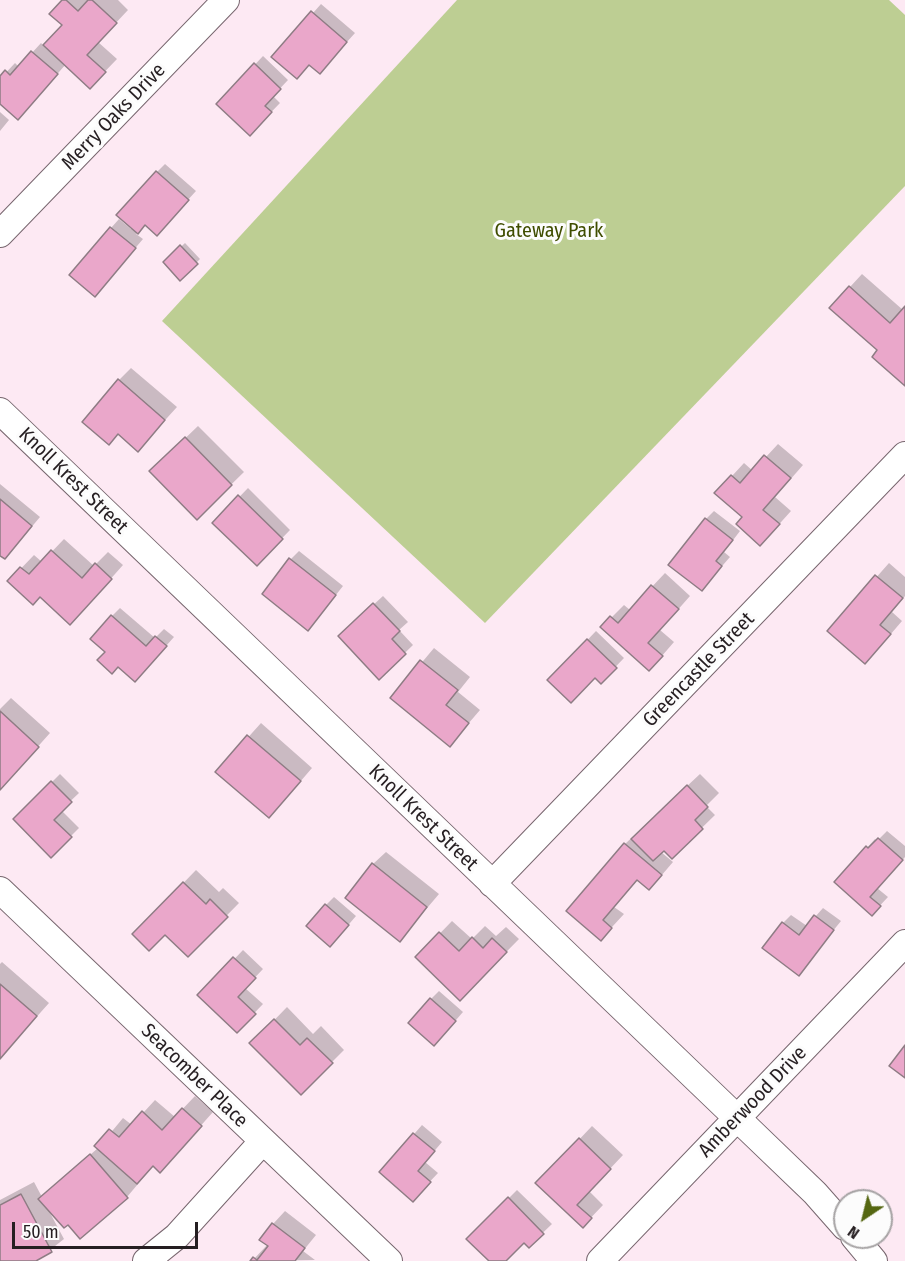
<!DOCTYPE html>
<html>
<head>
<meta charset="utf-8">
<style>
  body { margin:0 }
  #map { position:relative; width:905px; height:1261px; overflow:hidden; background:#fde9f3; font-family:"Fira Sans Condensed",sans-serif }
  canvas { display:block }
  .north { position:absolute; left:833px; top:1189px; width:60px; height:60px; box-sizing:border-box; background:#fcfcfc; border:2px solid #a6a3a4; border-radius:50%; rotate:215deg; font-size:16px; font-weight:700; line-height:24px; text-align:center; color:#251e21 }
  .north::after { content:''; display:block; margin:auto; width:21px; height:27px; background:#556712; clip-path:polygon(50% 0,100% 100%,50% 72%,0 100%) }
  .scale { position:absolute; left:12px; top:1222px; width:186px; height:27px; box-sizing:border-box; border:3px solid #251e21; border-top:0; padding-left:8px; font-size:18px; line-height:21px; white-space:nowrap; color:#251e21; -webkit-text-stroke:4px #fcfcfc; paint-order:stroke }
</style>
</head>
<body>
<div id="map">
<canvas width="905" height="1261"></canvas>
<div class="north">N</div>
<div class="scale">50 m</div>
</div>
<script>
const g = document.querySelector('canvas').getContext('2d');
g.lineJoin = 'round';
function paint(path, color) {
  g.fillStyle = color;
  g.fill(path, 'evenodd');
}
function poly(rows) {
  const path = new Path2D();
  for (const r of rows) {
    path.moveTo(r[0], r[1]);
    for (let i = 2; i < r.length; i += 2) path.lineTo(r[i], r[i + 1]);
  }
  return path;
}
function trace(path, color, width, dash) {
  g.strokeStyle = color;
  g.lineWidth = width;
  g.lineCap = dash ? 'butt' : 'round';
  g.setLineDash(dash || []);
  g.stroke(path);
}
function label(font, color, halo, rows, align = 'center') {
  g.font = font + ' "Fira Sans Condensed",sans-serif';
  g.lineWidth = 6;
  g.setLineDash([]);
  g.textBaseline = 'middle';
  g.strokeStyle = halo;
  g.fillStyle = color;
  for (const [text, x, y, turn = 0] of rows) {
    g.save();
    g.translate(x, y);
    g.rotate((+turn || 0) * Math.PI / 180);
    g.textAlign = isNaN(turn) ? turn : align;
    if (halo) g.strokeText(text, 0, 0);
    g.fillText(text, 0, 0);
    g.restore();
  }
}
const green = poly([
  [457,0,889,0,905,15,905,186,485,623,162,321]
]);
const shadow = poly([
  [64,0,118,0,128,10,98,42,117,59,90,87,66,64,26,110,0,102,0,79,15,63,19,67,41,43,44,46,64,25],
  [321,4,355,33,328,63,310,64,274,57],
  [263,56,288,80,273,96,280,103,250,134,218,104],
  [0,112,9,120,0,131],
  [165,164,196,191,165,225,146,224,136,234,143,239,103,286,111,228,119,219,131,229,133,227,157,172],
  [185,243,200,259,180,279,165,262],
  [862,274,903,310,905,308,905,384,879,350,850,287],
  [131,368,177,407,138,450,119,433,119,380],
  [198,426,244,472,197,518,151,471],
  [778,444,803,465,775,497,791,511,773,531,744,517,732,476,744,463,753,471],
  [0,484,40,517,13,549,0,554],
  [248,488,290,530,257,564,214,523],
  [714,511,740,531,724,552,730,557,702,589,706,519],
  [64,539,94,566,108,552,123,565,83,610,41,596,9,581,34,555,42,562],
  [299,551,343,586,316,620,291,559],
  [889,563,905,577,905,596,892,612,902,621,878,649,829,631],
  [665,573,690,596,660,630,674,642,661,657,602,627,624,605,630,610],
  [383,596,408,622,399,630,413,645,379,678,348,628],
  [120,608,155,638,164,629,174,637,143,672,118,665,107,652,112,616],
  [596,631,624,658,601,682,595,676,549,680],
  [434,648,470,677,458,692,480,710,450,745,392,698],
  [11,698,50,733,0,789,0,709],
  [261,723,312,768,281,804,217,772],
  [60,774,79,793,61,810,79,828,51,856,15,819],
  [700,774,719,793,706,806,715,815,672,857,664,849,661,852,673,862,661,876,638,879,614,907,624,914,601,939,568,911,625,844],
  [887,831,905,846,905,857,877,888,888,897,872,914,836,882,875,839,877,841],
  [386,852,439,894,400,940,373,864],
  [196,870,219,892,223,888,239,903,188,955,165,933,134,934],
  [334,897,356,916,338,937,326,905],
  [823,908,841,921,798,974,783,923,791,915,807,926],
  [452,921,472,939,485,926,496,936,506,927,519,939,460,999,417,957],
  [243,950,263,969,245,988,263,1004,237,1031,200,995],
  [2,962,49,1003,0,1058,0,964],
  [439,991,463,1012,442,1036,431,999],
  [287,1007,313,1034,321,1026,344,1050,301,1093,252,1043],
  [195,1096,213,1112,172,1158,154,1165,127,1197,68,1222,49,1211,64,1239,36,1261,0,1261,0,1200,34,1182,42,1197,98,1148,123,1118,132,1125,155,1100,175,1117],
  [422,1125,442,1142,425,1162,438,1173,421,1191,381,1172],
  [592,1126,623,1155,589,1191,603,1205,583,1226,538,1183],
  [517,1190,552,1224,529,1246,524,1241,504,1261,491,1261,468,1239],
  [285,1211,316,1235,303,1251,315,1260,252,1261,268,1244,273,1224]
]);
const building = poly([
  [62,0,66,0,78,11,88,0,92,0,117,23,87,55,106,72,90,89,43,45,62,25,49,14,62,0],
  [311,11,347,42,320,74,309,65,297,79,271,57,311,11],
  [31,51,58,74,18,120,0,104,0,76,5,70,10,75,31,51],
  [254,63,281,89,265,106,272,112,250,136,216,104,254,63],
  [156,171,189,200,157,236,145,225,138,234,116,215,156,171],
  [110,227,136,248,95,297,69,275,110,227],
  [180,245,198,264,180,281,163,262,180,245],
  [849,286,890,323,905,306,905,386,872,357,877,350,829,308,849,286],
  [118,379,165,420,138,452,118,434,109,445,82,422,118,379],
  [185,437,232,485,197,520,149,471,185,437],
  [764,455,791,478,763,510,780,524,760,546,736,524,742,517,714,493,731,475,740,483,764,455],
  [238,495,283,539,257,566,212,523,238,495],
  [0,499,32,526,5,559,0,556,0,499],
  [705,518,733,540,716,561,722,566,702,591,668,565,705,518],
  [51,550,82,578,95,563,112,579,70,625,40,597,33,605,7,581,20,567,29,574,51,550],
  [289,558,336,595,308,631,262,594,289,558],
  [875,575,903,598,880,625,891,634,865,664,827,631,875,575],
  [651,585,679,609,648,643,663,656,649,671,600,627,610,616,618,623,651,585],
  [373,603,400,631,392,639,406,654,379,680,338,636,373,603],
  [111,615,146,646,155,636,167,646,135,682,118,667,112,674,97,660,105,652,90,639,111,615],
  [587,639,617,668,601,684,595,678,571,703,547,680,587,639],
  [420,660,458,690,446,705,469,723,450,747,390,698,420,660],
  [0,711,39,747,0,790,0,711],
  [247,735,301,781,269,818,215,772,247,735],
  [51,781,72,802,54,820,72,837,51,858,13,819,51,781],
  [687,785,708,807,695,820,703,829,672,859,664,851,653,861,631,839,687,785],
  [878,838,903,860,870,897,881,906,872,916,834,882,866,846,868,848,878,838],
  [624,843,662,875,649,890,637,880,603,920,612,928,601,941,566,911,624,843],
  [372,863,427,907,400,942,345,898,372,863],
  [183,882,206,904,210,899,228,917,188,957,165,935,149,951,132,934,183,882],
  [325,904,349,925,330,947,306,926,325,904],
  [814,915,834,930,799,976,762,948,782,922,799,935,814,915],
  [439,932,459,951,472,937,483,948,492,938,507,952,460,1001,415,957,439,932],
  [233,957,256,978,238,997,256,1014,237,1033,197,995,233,957],
  [0,984,37,1016,0,1059,0,984],
  [430,998,456,1021,434,1046,408,1023,430,998],
  [274,1019,300,1045,307,1038,333,1063,301,1095,249,1043,274,1019],
  [905,1045,905,1078,889,1066,905,1045],
  [182,1108,202,1126,160,1173,153,1166,137,1184,94,1146,109,1129,119,1137,142,1111,162,1130,182,1108],
  [413,1133,435,1151,418,1171,431,1182,413,1202,379,1172,413,1133],
  [579,1138,611,1169,577,1205,592,1218,583,1228,535,1183,579,1138],
  [90,1154,128,1198,80,1239,68,1225,64,1228,38,1199,90,1154],
  [21,1194,52,1252,36,1261,0,1261,0,1205,21,1194],
  [508,1197,544,1234,529,1248,524,1243,506,1261,489,1261,466,1239,508,1197],
  [272,1223,305,1248,295,1261,250,1261,253,1257,257,1260,268,1246,259,1240,272,1223]
]);
const street = poly([
  [0,234,226,0],
  [0,411,737,1118,815,1193,845,1227],
  [492,884,905,455],
  [0,890,389,1261],
  [854,1237,874,1261],
  [146,1261,177,1236,262,1142],
  [600,1261,905,943]
]);
const streetNames = [
  ["Merry Oaks Drive",114,117,-46],
  ["Knoll Krest Street",73,481,44],
  ["Greencastle Street",699,670,-46],
  ["Knoll Krest Street",423,818,44],
  ["Seacomber Place",194,1076,44],
  ["Amberwood Drive",753,1102,-46]
];
const parkNames = [
  ["Gateway Park",549,231]
];
paint(green, '#bdce93');
paint(shadow, '#0003');
paint(building, '#eaa7ca');
trace(building, '#8e7c84', 1.5);
trace(street, '#77666e', 28);
trace(street, '#fff', 26);
label('20px', '#251e21', '#fcfcfc', streetNames);
label('20px', '#3f4d00', '#fcfcfc', parkNames);
</script>
</body>
</html>
